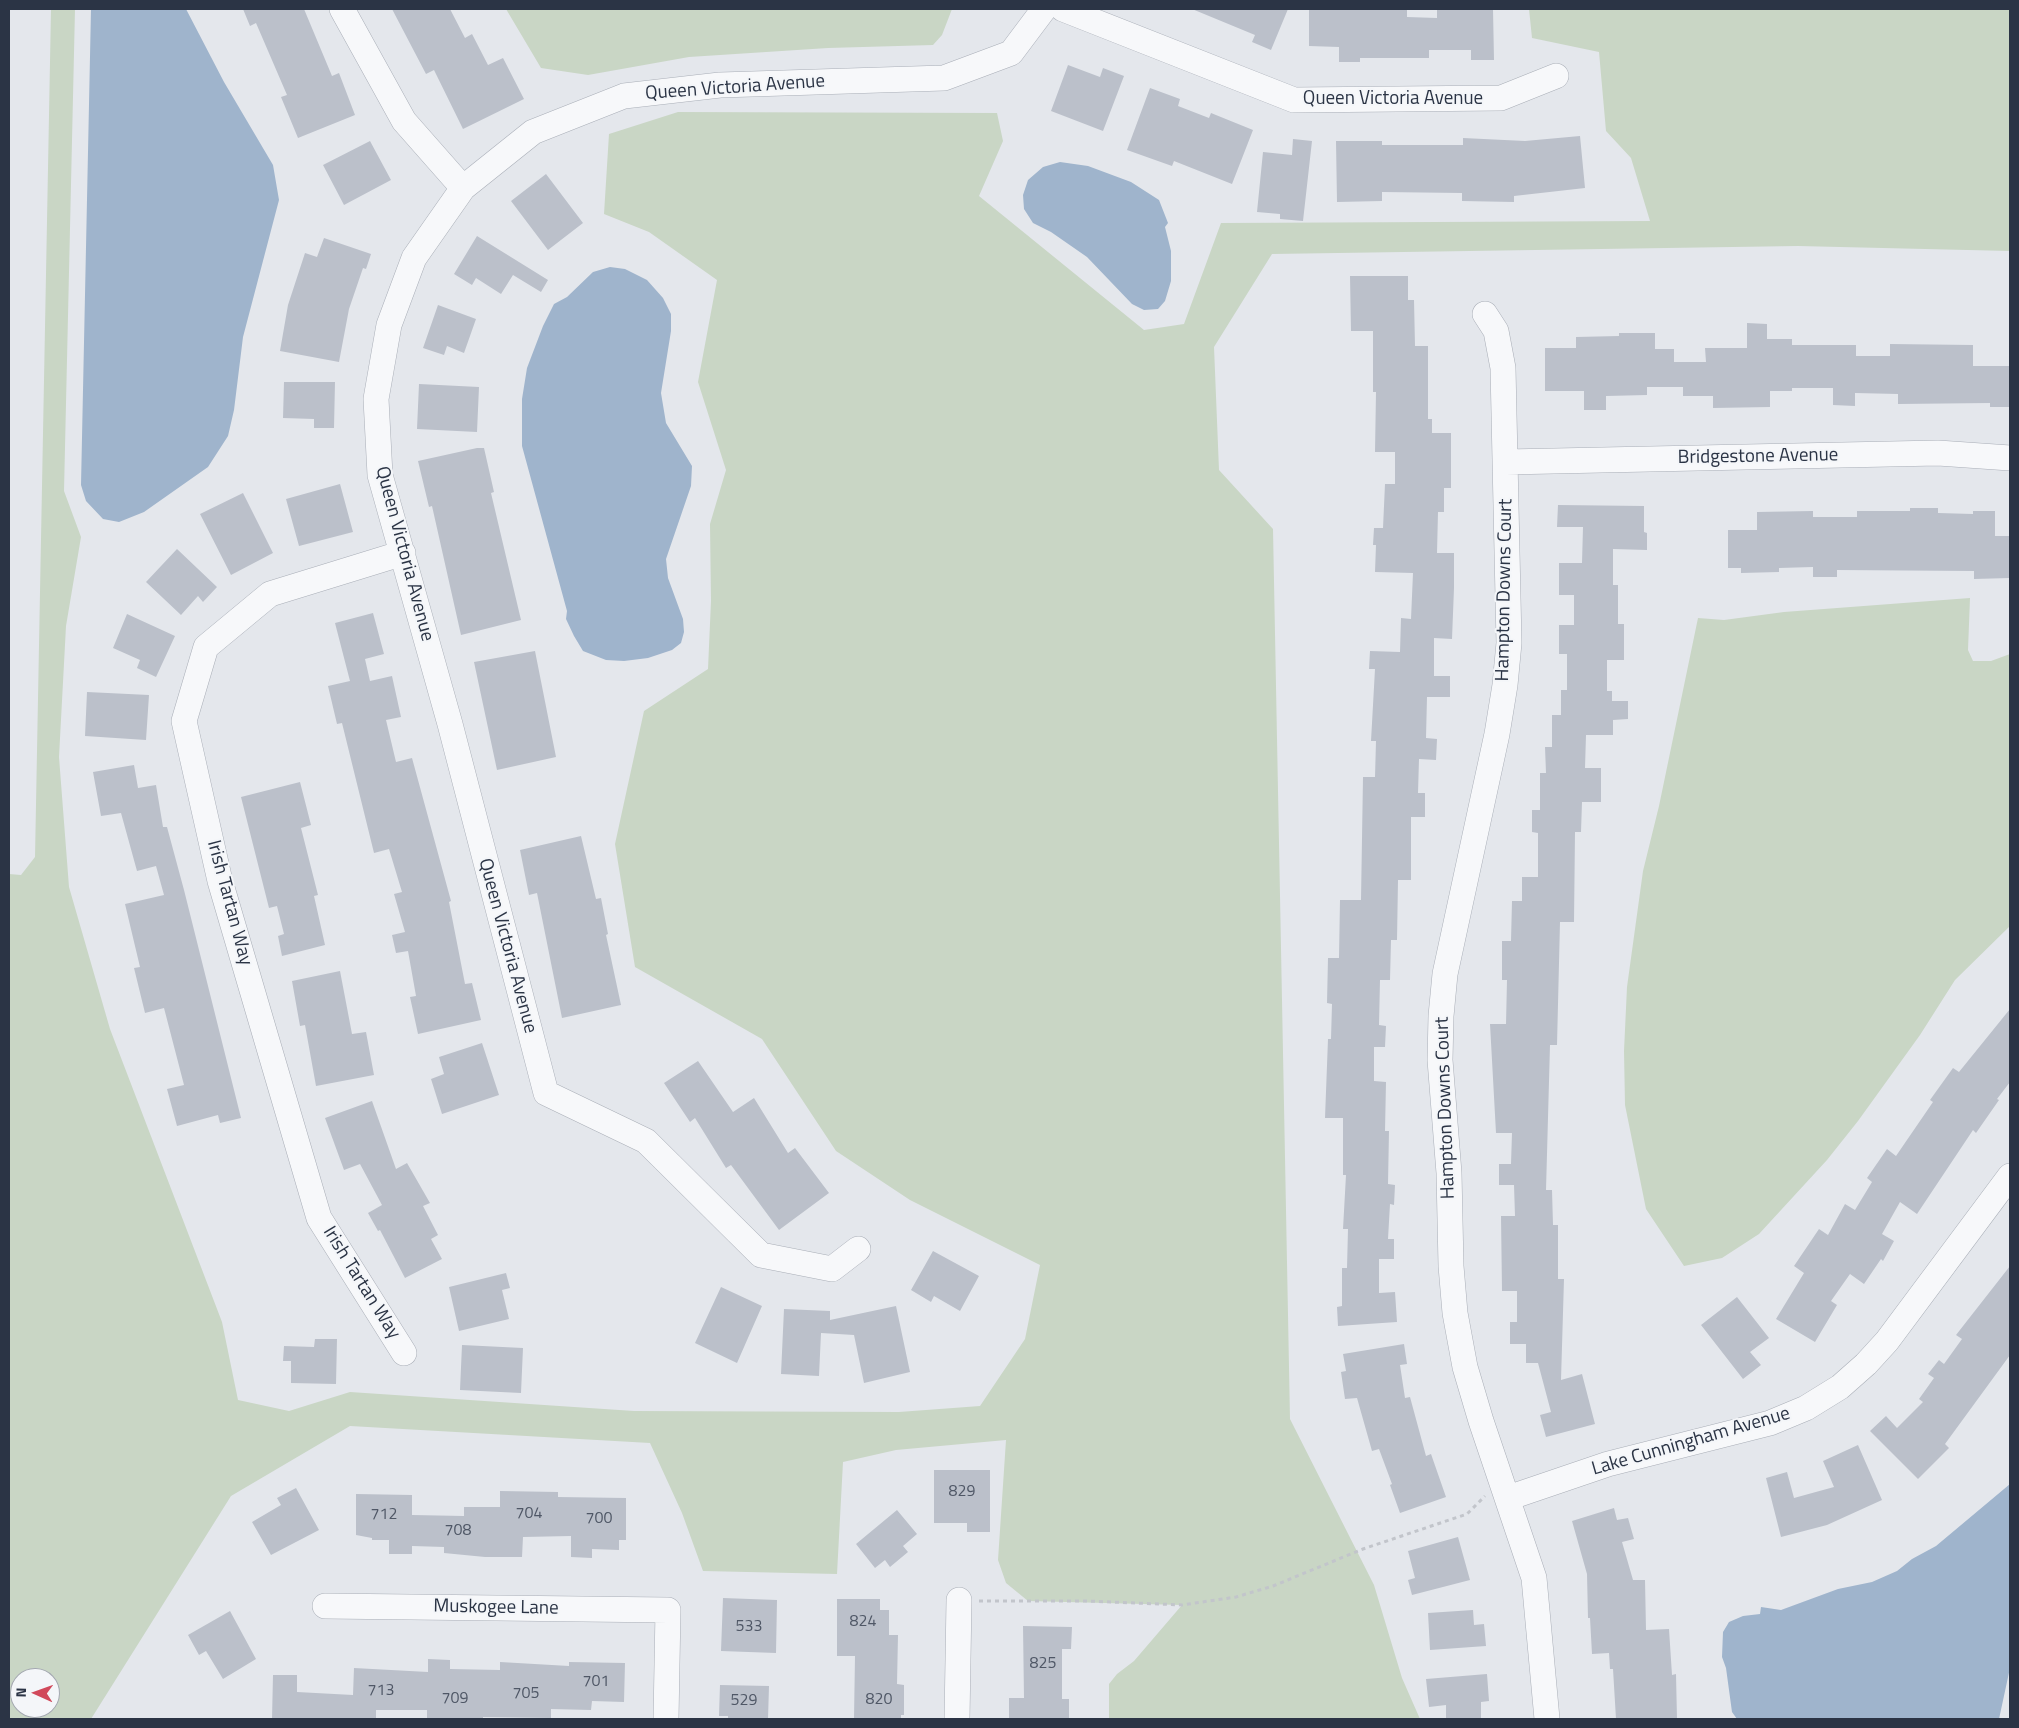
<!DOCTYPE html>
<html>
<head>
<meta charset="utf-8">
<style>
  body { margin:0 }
  #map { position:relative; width:2019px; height:1728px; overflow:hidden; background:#e4e7ec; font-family:"Titillium Web",sans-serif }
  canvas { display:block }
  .frame { position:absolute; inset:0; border:10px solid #2b3445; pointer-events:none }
  .north { position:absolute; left:10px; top:1668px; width:50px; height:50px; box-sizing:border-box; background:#f4f6f9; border:1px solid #a4a8b1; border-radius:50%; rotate:272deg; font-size:14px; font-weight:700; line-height:20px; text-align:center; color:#2b3445 }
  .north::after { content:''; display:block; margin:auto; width:18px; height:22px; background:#d1495b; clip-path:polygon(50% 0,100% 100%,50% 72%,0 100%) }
</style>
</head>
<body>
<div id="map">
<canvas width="2019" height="1728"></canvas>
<div class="frame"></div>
<div class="north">N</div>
</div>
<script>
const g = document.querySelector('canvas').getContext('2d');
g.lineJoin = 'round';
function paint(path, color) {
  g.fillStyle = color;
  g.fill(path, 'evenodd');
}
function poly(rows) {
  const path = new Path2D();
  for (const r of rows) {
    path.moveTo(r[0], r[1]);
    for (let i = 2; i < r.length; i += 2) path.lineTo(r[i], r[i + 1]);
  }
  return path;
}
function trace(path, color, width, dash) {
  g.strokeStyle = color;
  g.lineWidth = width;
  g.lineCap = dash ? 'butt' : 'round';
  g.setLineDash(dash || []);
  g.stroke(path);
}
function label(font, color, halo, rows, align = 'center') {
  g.font = font + ' "Titillium Web",sans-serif';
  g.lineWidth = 4;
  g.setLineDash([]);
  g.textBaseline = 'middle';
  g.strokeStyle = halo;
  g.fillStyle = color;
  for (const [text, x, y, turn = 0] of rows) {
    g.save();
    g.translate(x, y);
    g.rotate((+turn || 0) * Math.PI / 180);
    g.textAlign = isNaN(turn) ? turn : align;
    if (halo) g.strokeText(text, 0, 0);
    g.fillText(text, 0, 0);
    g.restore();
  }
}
const green = poly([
  [51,9,75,9,64,491,81,537,66,626,59,757,69,887,110,1029,222,1322,238,1400,289,1411,350,1392,634,1411,899,1412,980,1406,1025,1339,1040,1265,910,1200,836,1151,762,1039,635,967,615,844,644,711,708,669,711,601,710,524,726,470,698,382,717,280,649,232,604,214,609,134,678,112,997,113,1003,141,979,196,1144,330,1184,324,1221,223,1650,221,1631,158,1606,131,1599,52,1532,38,1529,9,2010,9,2010,251,1798,246,1272,254,1214,347,1219,470,1273,529,1290,1419,1374,1585,1402,1678,1420,1719,1109,1719,1109,1684,1117,1674,1134,1661,1182,1605,1028,1601,1006,1583,998,1560,1006,1440,896,1450,843,1462,837,1574,703,1571,682,1513,650,1443,350,1426,231,1496,91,1719,9,1719,9,874,21,875,35,857],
  [20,1678,50,1678,50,1708,20,1708],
  [506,9,952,9,942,35,933,45,828,48,689,57,588,75,541,68],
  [1970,598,1968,650,1973,661,1991,661,2010,654,2010,926,1955,980,1920,1035,1858,1121,1827,1160,1759,1234,1722,1258,1684,1266,1646,1209,1625,1105,1624,1051,1627,987,1643,871,1659,806,1698,618,1724,620,1784,612]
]);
const water = poly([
  [91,9,186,9,224,82,273,165,279,200,243,337,234,410,228,436,208,467,144,512,119,522,103,519,86,501,81,485],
  [1060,162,1088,166,1131,182,1159,200,1168,223,1165,227,1171,251,1171,281,1165,301,1158,309,1144,310,1132,304,1087,257,1051,232,1033,223,1024,209,1023,195,1028,180,1043,167],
  [610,267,625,269,647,280,663,298,671,314,671,331,661,393,666,423,692,466,691,486,666,559,668,578,683,619,684,632,681,643,672,650,648,658,624,661,606,660,583,651,574,636,566,619,567,611,522,446,522,399,527,368,543,326,554,304,567,297,593,272],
  [2010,1484,2010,1668,1999,1719,1737,1719,1732,1712,1726,1668,1722,1657,1723,1632,1729,1622,1743,1616,1760,1614,1761,1607,1781,1610,1838,1589,1872,1582,1897,1571,1912,1559,1936,1546]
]);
const building = poly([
  [243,9,304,9,332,76,339,73,355,115,298,138,281,97,287,95,256,23,250,26],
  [392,9,450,9,465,38,472,34,488,65,503,58,524,99,463,129,434,70,426,74],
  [1192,9,1288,9,1271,50,1252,42,1255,35],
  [1309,9,1407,9,1407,17,1437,18,1437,9,1493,9,1494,60,1471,60,1471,50,1429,50,1429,58,1360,58,1360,62,1339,62,1339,47,1309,46],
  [1068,65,1100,77,1103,68,1124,76,1103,131,1051,111],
  [1150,88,1180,99,1178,106,1209,118,1211,113,1253,130,1232,184,1174,161,1172,166,1127,150],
  [1580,136,1585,188,1514,196,1514,202,1462,201,1462,193,1382,192,1382,201,1337,202,1336,141,1382,141,1382,145,1463,145,1463,138,1525,141],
  [1293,139,1312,141,1303,221,1280,219,1280,214,1257,212,1263,152,1292,155],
  [370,141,391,180,344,205,323,165],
  [546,174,583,223,548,250,511,201],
  [477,236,548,280,541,292,513,275,501,294,476,278,472,285,454,274],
  [324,238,371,254,366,269,363,268,349,309,339,362,280,351,288,305,305,253,317,257],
  [1350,276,1408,276,1408,300,1414,300,1415,346,1428,346,1428,419,1432,419,1432,433,1451,433,1451,488,1444,488,1444,512,1438,512,1437,553,1454,553,1454,588,1452,639,1434,638,1434,676,1450,676,1450,697,1427,697,1426,738,1437,739,1436,760,1419,759,1418,793,1425,793,1425,817,1411,817,1411,880,1398,880,1397,940,1391,940,1390,980,1380,980,1379,1025,1386,1026,1385,1047,1374,1047,1374,1081,1386,1082,1385,1131,1389,1131,1388,1184,1395,1185,1394,1205,1390,1204,1388,1239,1394,1239,1394,1259,1379,1259,1379,1293,1395,1292,1397,1322,1338,1326,1337,1307,1342,1306,1342,1268,1347,1268,1348,1229,1343,1229,1346,1175,1343,1175,1343,1118,1325,1118,1328,1039,1331,1039,1332,1004,1327,1003,1328,958,1339,958,1340,900,1361,900,1363,777,1375,777,1376,741,1371,741,1375,669,1369,669,1370,651,1400,652,1401,618,1411,619,1413,573,1375,572,1376,545,1373,545,1374,528,1383,528,1385,484,1395,484,1395,452,1375,452,1376,392,1373,392,1373,331,1351,331],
  [438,305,476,319,464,353,447,346,444,355,423,348],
  [1747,323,1767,324,1767,339,1792,339,1792,345,1856,345,1856,356,1890,356,1890,344,1973,345,1973,366,2010,366,2010,407,1990,407,1990,403,1898,404,1898,394,1855,393,1855,406,1833,405,1833,388,1792,388,1792,391,1770,391,1770,407,1713,408,1713,396,1683,396,1683,387,1647,387,1647,395,1606,396,1606,410,1584,410,1584,391,1545,391,1545,348,1576,348,1576,337,1619,336,1619,333,1655,333,1655,349,1674,349,1674,362,1706,362,1705,348,1747,348],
  [284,382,335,382,334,428,314,428,314,419,283,418],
  [419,384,479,387,477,432,417,429],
  [477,448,484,448,494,492,491,493,521,620,461,635,432,506,429,507,418,461],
  [340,484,353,532,299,546,286,499],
  [243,493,273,553,231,575,200,514],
  [1558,505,1644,506,1644,532,1647,533,1647,550,1613,549,1613,585,1618,585,1618,624,1624,624,1624,660,1607,660,1607,691,1612,691,1612,701,1628,701,1628,719,1613,720,1613,735,1586,735,1585,768,1601,768,1601,802,1582,802,1581,832,1575,832,1574,922,1560,922,1557,1045,1550,1045,1546,1190,1552,1190,1553,1225,1558,1225,1558,1279,1564,1279,1561,1380,1582,1374,1595,1424,1546,1437,1540,1415,1551,1412,1538,1363,1526,1363,1526,1344,1510,1344,1510,1322,1517,1322,1517,1291,1502,1291,1501,1216,1515,1216,1514,1185,1499,1185,1499,1164,1511,1164,1512,1133,1496,1133,1490,1024,1506,1024,1507,980,1502,980,1502,941,1511,941,1512,901,1522,901,1522,877,1538,877,1538,833,1532,832,1532,810,1540,810,1540,773,1546,773,1545,747,1552,747,1552,715,1561,715,1561,690,1567,690,1567,654,1559,654,1559,625,1574,625,1574,595,1559,595,1559,563,1582,563,1583,527,1557,527],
  [1910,508,1938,508,1938,513,1973,514,1973,511,1995,511,1995,536,2010,536,2010,578,1974,579,1974,571,1837,570,1837,577,1813,577,1813,567,1779,568,1779,572,1741,573,1741,568,1728,568,1728,530,1757,530,1757,512,1813,511,1813,517,1857,517,1857,511,1910,511],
  [177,549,217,587,203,602,198,596,181,615,146,582],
  [373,613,384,654,365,659,370,681,392,676,401,717,386,720,396,762,412,758,451,901,449,902,465,984,472,983,481,1020,418,1034,410,997,416,996,408,951,396,953,392,935,405,932,394,894,402,892,389,849,374,853,342,723,337,724,328,686,350,681,335,623],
  [127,614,175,636,156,677,137,668,140,660,113,648],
  [535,651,556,757,497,770,474,662],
  [87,692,149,695,146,740,85,736],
  [134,765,138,788,156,785,163,827,167,827,184,890,241,1118,220,1123,218,1115,177,1126,167,1089,184,1085,164,1008,145,1013,134,968,140,967,125,904,164,895,156,866,137,871,121,813,101,816,93,772],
  [300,782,311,825,301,828,318,895,314,896,325,945,282,956,278,936,284,934,277,906,269,908,241,797],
  [581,836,596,899,601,898,608,934,606,935,621,1005,562,1018,537,893,529,895,520,850],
  [340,971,352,1034,366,1032,374,1075,316,1086,305,1025,300,1026,292,981],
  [2010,1009,2010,1082,1997,1099,1999,1100,1976,1133,1973,1130,1917,1214,1900,1202,1882,1234,1894,1241,1883,1261,1881,1259,1864,1284,1850,1274,1831,1301,1837,1305,1815,1342,1776,1319,1804,1273,1794,1266,1819,1229,1828,1235,1845,1204,1855,1210,1872,1182,1867,1178,1887,1149,1896,1156,1933,1102,1930,1100,1953,1068,1959,1072],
  [482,1043,499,1095,442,1114,431,1079,444,1074,439,1057],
  [698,1061,733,1112,754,1098,788,1153,795,1148,829,1193,779,1230,731,1165,726,1168,695,1118,690,1122,664,1083],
  [372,1101,396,1169,407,1163,430,1203,423,1206,438,1235,431,1239,442,1259,405,1278,380,1230,378,1231,368,1213,382,1205,360,1164,344,1170,325,1118],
  [933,1251,979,1276,960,1311,934,1296,931,1302,911,1290],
  [2010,1266,2010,1355,1945,1444,1949,1448,1918,1479,1870,1431,1886,1416,1897,1428,1923,1402,1919,1399,1934,1378,1928,1374,1939,1360,1944,1364,1962,1339,1956,1335],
  [506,1273,510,1288,502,1290,509,1319,459,1331,449,1287],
  [721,1287,762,1306,737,1363,695,1343],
  [1737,1297,1769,1338,1750,1352,1761,1365,1743,1379,1701,1325],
  [896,1306,910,1372,864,1383,854,1335,821,1333,819,1376,781,1374,784,1309,830,1311,830,1320],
  [315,1339,337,1339,336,1384,291,1383,291,1361,283,1361,284,1346,314,1347],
  [1404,1344,1407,1364,1400,1365,1405,1398,1410,1397,1426,1456,1431,1454,1446,1497,1400,1513,1390,1485,1392,1484,1379,1449,1372,1451,1357,1398,1345,1399,1341,1372,1346,1371,1343,1354],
  [462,1345,523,1348,521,1393,460,1390],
  [1858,1445,1882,1500,1827,1525,1781,1537,1766,1478,1787,1472,1794,1498,1834,1487,1823,1461],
  [934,1470,990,1470,990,1532,967,1532,967,1523,934,1523],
  [296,1488,319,1530,271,1555,252,1522,281,1505,277,1498],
  [500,1491,558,1492,558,1497,626,1498,626,1540,619,1540,619,1550,592,1549,592,1558,571,1557,571,1536,523,1537,522,1557,485,1557,444,1553,444,1547,412,1546,412,1554,389,1554,389,1540,372,1540,372,1538,356,1535,356,1494,412,1495,412,1515,464,1516,464,1507,500,1507],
  [1614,1508,1617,1520,1628,1518,1634,1539,1622,1542,1633,1580,1645,1580,1646,1630,1669,1629,1672,1675,1676,1674,1677,1719,1616,1719,1613,1669,1610,1669,1609,1653,1592,1654,1590,1618,1588,1618,1587,1574,1572,1521],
  [897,1510,917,1534,903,1546,908,1552,890,1567,885,1560,875,1568,856,1544],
  [1458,1537,1470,1580,1412,1595,1408,1580,1415,1578,1408,1551],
  [723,1598,777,1600,776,1653,721,1651],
  [837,1599,880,1599,880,1610,889,1610,889,1635,898,1635,897,1684,904,1685,904,1715,901,1715,901,1719,854,1719,855,1656,837,1656],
  [1473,1610,1474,1625,1484,1624,1486,1646,1430,1650,1428,1613],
  [230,1611,256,1659,223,1679,206,1651,199,1655,188,1635],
  [1023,1626,1072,1627,1071,1649,1062,1649,1062,1699,1069,1699,1069,1719,1009,1719,1009,1698,1024,1698],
  [428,1659,450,1660,450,1669,500,1670,500,1662,569,1666,569,1662,625,1663,624,1702,592,1701,591,1710,551,1709,551,1718,483,1717,483,1719,427,1719,427,1710,376,1710,376,1718,272,1719,273,1675,297,1675,297,1692,353,1695,354,1668,428,1672],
  [1487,1674,1489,1701,1481,1702,1481,1719,1446,1719,1446,1705,1429,1707,1426,1679],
  [720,1685,769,1686,768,1719,728,1719,728,1716,719,1716]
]);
const path = poly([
  [979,1601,1087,1601,1182,1605,1236,1597,1273,1586,1363,1549,1467,1514,1485,1496]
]);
const minor = poly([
  [342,9,404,121,463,188],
  [1063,9,1294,100,1501,98,1556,76],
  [1485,314,1496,331,1503,368,1509,643,1505,685,1497,734,1445,974,1441,1016,1440,1060,1449,1173,1451,1266,1455,1313,1465,1367,1481,1421,1534,1578,1547,1719],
  [1506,462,1938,453,2010,458],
  [403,553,270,594,206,647,184,721,220,881,319,1218,404,1353],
  [858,1249,832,1269,761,1255,646,1141,546,1093,450,724,380,475,376,399,389,325,414,258,463,188,533,132,624,96,720,85,944,78,1011,53,1044,9],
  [1508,1498,1608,1464,1770,1423,1806,1408,1840,1387,1866,1364,1887,1341,2010,1176],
  [325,1606,668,1610,666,1719],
  [957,1719,959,1600]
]);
const numberNames = [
  ["829",962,1492],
  ["704",529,1514],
  ["712",384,1515],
  ["700",599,1519],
  ["708",458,1531],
  ["824",863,1622],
  ["533",749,1627],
  ["825",1043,1664],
  ["701",596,1682],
  ["713",381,1691],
  ["705",526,1694],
  ["709",455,1699],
  ["820",879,1700],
  ["529",744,1701]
];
const streetNames = [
  ["Queen Victoria Avenue",735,88,-4],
  ["Queen Victoria Avenue",1393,99],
  ["Bridgestone Avenue",1758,457,-1],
  ["Queen Victoria Avenue",404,554,75],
  ["Hampton Downs Court",1505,590,-89],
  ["Irish Tartan Way",229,903,75],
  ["Queen Victoria Avenue",507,946,75],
  ["Hampton Downs Court",1446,1108,-92],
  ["Irish Tartan Way",361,1283,58],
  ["Lake Cunningham Avenue",1691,1442,-16],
  ["Muskogee Lane",496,1608,1]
];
paint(green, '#c9d6c5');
paint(water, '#9fb4cc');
paint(building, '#bbc0ca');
trace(minor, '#a9aeb7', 26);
trace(path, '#c2c5cb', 3, [4, 4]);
trace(minor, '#f7f8fa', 25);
label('16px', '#4f5766', null, numberNames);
label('19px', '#2b3445', '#f4f6f9', streetNames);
</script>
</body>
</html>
